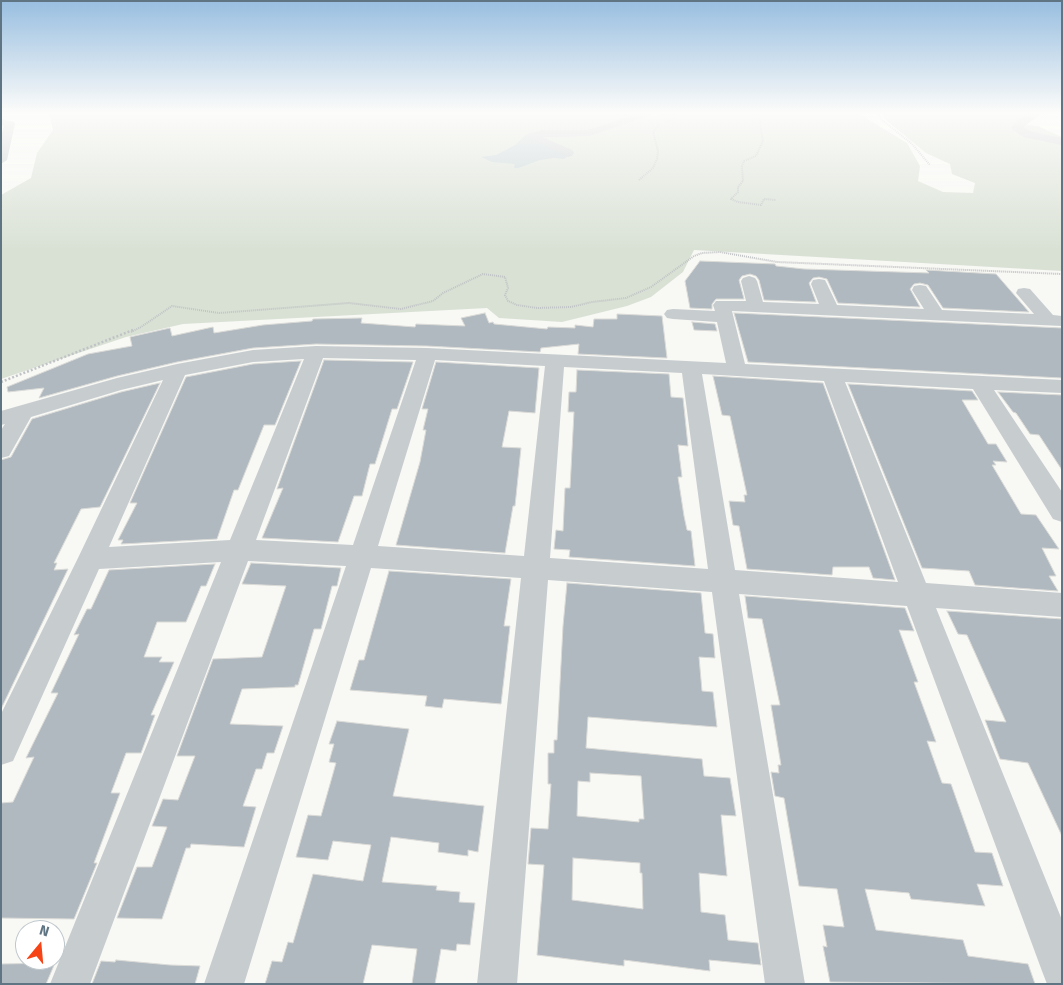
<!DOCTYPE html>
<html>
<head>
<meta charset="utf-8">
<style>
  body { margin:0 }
  #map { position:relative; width:1063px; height:985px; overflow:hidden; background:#f8f8f5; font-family:"Fira Sans",sans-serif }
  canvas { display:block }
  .frame { position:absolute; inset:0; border:2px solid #607583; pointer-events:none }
  .north { position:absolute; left:15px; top:920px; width:50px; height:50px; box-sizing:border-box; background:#fff; border:1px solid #bfc8cd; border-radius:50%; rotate:17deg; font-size:14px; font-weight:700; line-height:20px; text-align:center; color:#607583 }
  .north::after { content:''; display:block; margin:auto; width:18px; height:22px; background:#f64417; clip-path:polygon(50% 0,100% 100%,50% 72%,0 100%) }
</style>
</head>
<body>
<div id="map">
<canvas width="1063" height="985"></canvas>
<div class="frame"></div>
<div class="north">N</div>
</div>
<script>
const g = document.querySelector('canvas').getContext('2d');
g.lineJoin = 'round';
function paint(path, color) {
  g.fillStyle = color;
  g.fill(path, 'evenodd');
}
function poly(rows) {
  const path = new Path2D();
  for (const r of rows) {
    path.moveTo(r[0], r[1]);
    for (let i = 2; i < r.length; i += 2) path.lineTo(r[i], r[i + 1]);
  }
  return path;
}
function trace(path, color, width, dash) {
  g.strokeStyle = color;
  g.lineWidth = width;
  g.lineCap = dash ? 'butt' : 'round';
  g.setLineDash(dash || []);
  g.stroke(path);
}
const green = poly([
  [49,112,633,112,654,116,668,112,856,112,907,143,920,166,918,181,943,192,973,193,975,183,952,174,950,164,926,153,887,121,881,112,1035,112,1023,120,1028,125,1038,126,1062,137,1062,271,694,250,683,272,651,297,627,306,562,322,499,318,487,308,183,324,126,337,1,379,1,195,31,178,37,153,53,130]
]);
const water = poly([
  [526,135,568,156,564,159,554,158,540,160,518,168,514,168,515,164,492,162,481,157,496,155,515,145]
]);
const building = poly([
  [700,261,775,264,776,266,804,269,929,273,926,270,996,274,1029,312,943,308,928,285,920,283,914,284,910,289,920,307,838,303,827,279,819,277,813,278,809,283,816,302,764,300,759,280,756,276,750,274,742,276,739,280,744,299,716,299,712,304,712,309,690,308,685,281,700,261],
  [485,313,489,323,493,322,494,324,547,329,548,327,575,328,575,325,593,327,594,319,617,319,617,314,662,316,667,358,578,354,579,344,541,348,540,352,427,346,316,344,253,348,177,362,117,376,39,398,44,388,8,392,7,387,88,354,132,346,130,337,170,328,172,336,213,327,214,333,263,325,312,321,313,319,362,318,361,323,415,327,416,324,465,326,461,318,485,313],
  [734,313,1062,328,1062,378,748,362,734,313],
  [692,322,715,324,717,331,694,330,692,322],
  [324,360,413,362,397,409,392,409,375,464,370,464,362,496,354,496,338,542,262,538,283,488,277,489,324,360],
  [301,361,275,425,264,425,238,490,234,490,217,539,121,544,123,540,118,540,137,503,130,503,186,377,253,364,301,361],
  [436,362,539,368,535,413,509,411,502,447,521,448,515,506,513,506,505,553,396,545,420,462,426,430,423,430,428,409,422,409,436,362],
  [577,370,669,374,671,397,683,398,688,446,678,445,682,477,678,477,684,516,687,530,691,531,695,566,569,557,570,550,554,549,556,530,563,531,565,488,570,488,574,412,568,412,569,392,576,392,577,370],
  [713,376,823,383,895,580,873,578,869,567,833,567,832,575,747,569,739,526,733,525,729,501,745,502,744,495,747,495,730,416,722,415,713,376],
  [160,383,100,507,81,509,54,563,57,563,54,570,68,569,1,709,1,460,11,457,32,419,121,392,160,383],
  [848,384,972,391,978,400,962,400,988,444,996,444,1007,462,993,461,996,465,992,465,1021,514,1036,515,1059,549,1042,548,1056,576,1049,576,1058,591,975,585,969,571,922,568,848,384],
  [998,392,1062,395,1062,470,1039,435,1030,434,1016,413,1013,412,998,392],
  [251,563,341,568,337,586,332,586,321,629,314,629,298,685,295,685,295,687,242,689,230,724,283,726,274,753,267,753,262,769,256,769,243,806,256,807,244,847,191,844,190,848,186,848,162,919,117,918,137,867,152,867,167,827,152,826,163,799,178,800,195,756,177,756,213,659,262,657,286,586,242,584,251,563],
  [215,564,206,586,201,586,186,622,157,622,144,657,162,657,159,662,174,662,151,715,155,715,141,753,126,753,111,793,120,793,94,863,97,863,74,919,1,918,1,803,13,802,34,757,26,758,58,693,51,693,79,634,74,635,87,609,91,609,109,570,215,564],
  [389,571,511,579,504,626,510,626,501,704,444,699,442,708,425,706,427,696,350,690,359,660,364,660,389,571],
  [567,583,701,593,705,633,713,634,715,658,699,657,702,691,713,692,717,727,588,717,586,748,702,759,704,776,730,778,736,816,721,815,727,876,699,873,701,912,725,915,728,940,758,943,761,965,709,960,710,971,624,960,624,966,537,955,544,865,528,864,531,828,548,829,551,784,548,784,548,753,554,753,554,740,557,740,563,626,567,583],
  [590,773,641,776,644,819,639,819,639,822,577,816,578,781,590,782,590,773],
  [573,858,640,863,640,873,642,873,643,909,572,900,573,858],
  [745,596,905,608,914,631,899,630,918,682,914,682,936,742,927,741,942,783,951,784,975,852,992,853,1003,886,977,884,985,906,911,899,909,893,865,889,876,930,963,940,968,956,1028,964,1035,984,830,982,823,946,827,947,823,925,844,927,837,889,799,886,784,798,775,796,771,772,779,773,778,765,781,765,771,705,780,705,762,619,748,618,745,596],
  [947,611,1062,619,1062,836,1028,763,1000,759,985,720,1006,722,967,635,958,634,947,611],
  [337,721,409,729,393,796,484,806,478,852,468,850,468,856,438,852,439,843,391,837,382,882,437,886,436,890,460,892,459,902,475,903,470,945,457,944,456,951,441,949,435,984,412,984,417,949,372,945,363,984,265,984,272,961,282,962,288,942,293,943,313,874,363,881,371,845,333,841,328,860,296,857,308,815,321,816,336,763,329,762,334,744,329,744,337,721],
  [116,960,170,965,200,966,195,984,92,984,101,961,115,962,116,960],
  [55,963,46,984,1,984,1,964,55,963]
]);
const pathFar1 = poly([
  [758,112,763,141,756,156,744,161,742,166,743,181,738,187,738,192,731,199,738,202,761,205,764,199,776,200],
  [877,112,882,120,912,144,930,165],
  [667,122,683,112],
  [639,180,653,168,657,159,658,151,653,132,659,125],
  [131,332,141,327,172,306,219,313,349,303,401,309,433,301,443,293,483,274,505,277,508,288,505,295,508,301,517,305,537,308,571,307,592,302,626,298,651,287,694,256,702,253,720,252,777,262,1062,274]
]);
const path = poly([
  [1,382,133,330]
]);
const minor = poly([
  [643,112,660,112,589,136,542,137,572,150,574,153,572,156,568,157,526,136,528,134,542,130,588,130,643,112],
  [1031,112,1044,112,1023,127,1032,132,1062,138,1062,145,1024,137,1013,130,1011,128,1018,120,1031,112],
  [1,119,14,122,15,124,7,160,1,164,1,136,4,126,1,125,1,119],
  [749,276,755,278,757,281,763,302,819,304,811,284,813,280,819,279,825,280,827,284,837,305,924,309,912,290,914,286,920,285,926,286,942,310,1034,314,1016,293,1018,289,1024,288,1030,289,1053,315,1062,316,1062,326,732,311,745,364,1062,380,1062,393,994,390,1062,492,1062,522,1053,519,973,389,845,382,926,583,1062,593,1062,617,936,608,1062,920,1062,984,1047,984,1042,971,907,606,739,594,805,984,765,984,712,592,548,580,517,984,477,984,521,578,371,568,244,984,204,984,346,566,248,561,90,984,50,984,221,562,99,569,13,761,1,765,1,714,78,558,163,380,121,390,31,417,9,456,1,458,1,430,5,424,1,425,1,411,117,378,177,364,253,350,316,346,427,348,726,363,717,322,673,319,667,318,664,314,667,310,673,309,715,311,713,305,716,301,746,301,741,281,743,278,749,276],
  [323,358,416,360,353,545,256,540,323,358],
  [304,359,230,540,109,547,185,375,253,362,304,359],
  [435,360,545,366,524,556,378,546,435,360],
  [564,367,682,373,708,569,550,558,564,367],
  [702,374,824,381,898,582,735,570,702,374]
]);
paint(green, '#d9e1d5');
paint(water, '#c1ced3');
paint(building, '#b0b9bf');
trace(building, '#dadad7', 1);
trace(pathFar1, '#c0c3c5', 2, [1, 1]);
trace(path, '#c0c3c5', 2.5, [2, 2]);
paint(minor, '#c7cccf');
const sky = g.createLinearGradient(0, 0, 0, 250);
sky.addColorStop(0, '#98bee0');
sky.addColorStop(0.45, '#fcfcfa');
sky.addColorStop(1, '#fcfcfa00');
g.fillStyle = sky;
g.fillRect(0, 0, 1063, 250);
</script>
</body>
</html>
